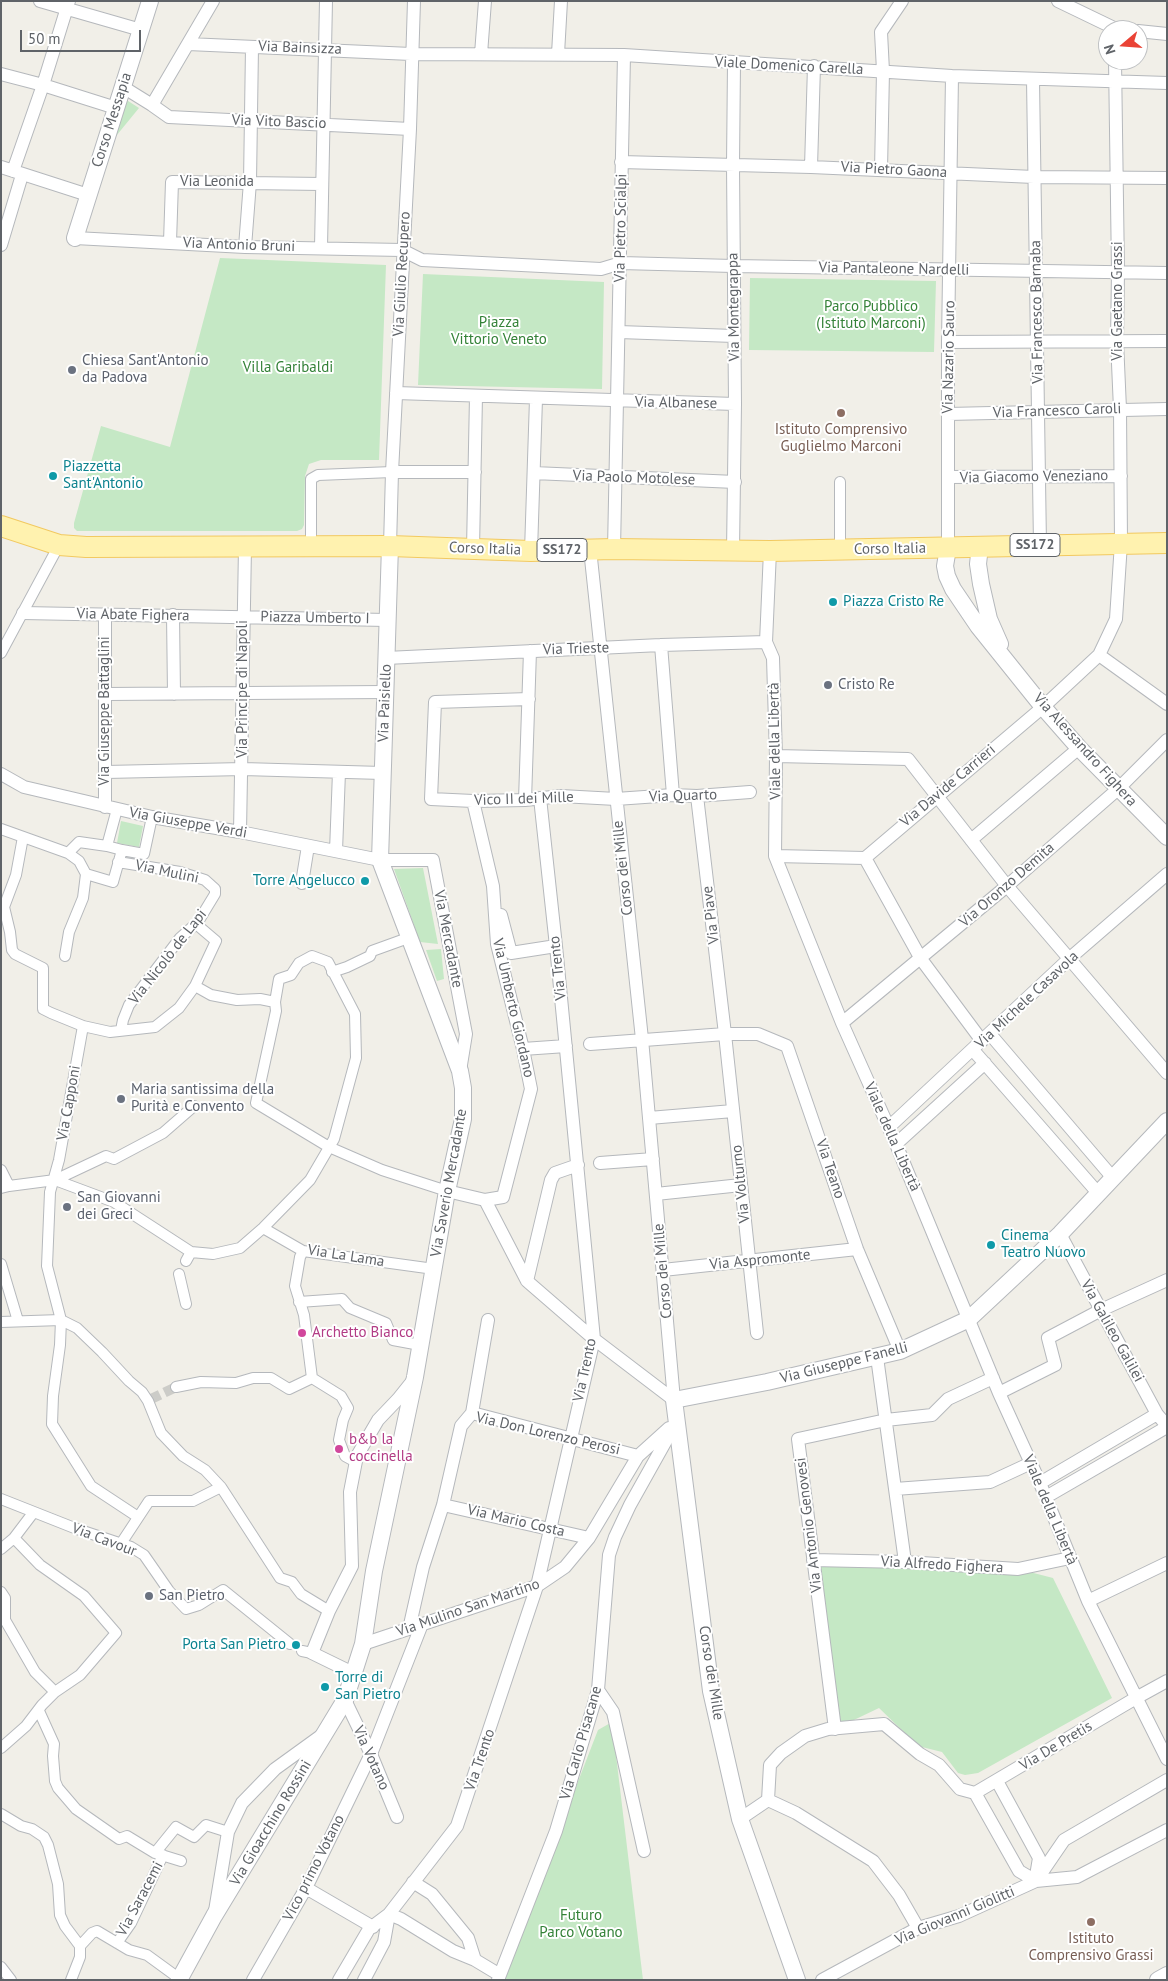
<!DOCTYPE html>
<html>
<head>
<meta charset="utf-8">
<style>
  body { margin:0 }
  #map { position:relative; width:1168px; height:1981px; overflow:hidden; background:#f1efe8; font-family:"PT Sans",sans-serif }
  canvas { display:block }
  .frame { position:absolute; inset:0; border:2px solid #5f6368; pointer-events:none }
  .north { position:absolute; left:1098px; top:20px; width:50px; height:50px; box-sizing:border-box; background:#fff; border:1px solid #bfc1c3; border-radius:50%; rotate:252deg; font-size:14px; font-weight:700; line-height:20px; text-align:center; color:#5f6368 }
  .north::after { content:''; display:block; margin:auto; width:18px; height:22px; background:#ea4335; clip-path:polygon(50% 0,100% 100%,50% 72%,0 100%) }
  .scale { position:absolute; left:20px; top:30px; width:121px; height:22px; box-sizing:border-box; border:2px solid #5f6368; border-top:0; padding-left:6px; font-size:15px; line-height:18px; white-space:nowrap; color:#5f6368; -webkit-text-stroke:4px #fff; paint-order:stroke }
</style>
</head>
<body>
<div id="map">
<canvas width="1168" height="1981"></canvas>
<div class="frame"></div>
<div class="north">N</div>
<div class="scale">50 m</div>
</div>
<script>
const g = document.querySelector('canvas').getContext('2d');
g.lineJoin = 'round';
function paint(path, color) {
  g.fillStyle = color;
  g.fill(path, 'evenodd');
}
function poly(rows) {
  const path = new Path2D();
  for (const r of rows) {
    path.moveTo(r[0], r[1]);
    for (let i = 2; i < r.length; i += 2) path.lineTo(r[i], r[i + 1]);
  }
  return path;
}
function trace(path, color, width, dash) {
  g.strokeStyle = color;
  g.lineWidth = width;
  g.lineCap = dash ? 'butt' : 'round';
  g.setLineDash(dash || []);
  g.stroke(path);
}
function label(font, color, halo, rows, align = 'center') {
  g.font = font + ' "PT Sans",sans-serif';
  g.lineWidth = 4;
  g.setLineDash([]);
  g.textBaseline = 'middle';
  g.strokeStyle = halo;
  g.fillStyle = color;
  for (const [text, x, y, turn = 0] of rows) {
    g.save();
    g.translate(x, y);
    g.rotate((+turn || 0) * Math.PI / 180);
    g.textAlign = isNaN(turn) ? turn : align;
    if (halo) g.strokeText(text, 0, 0);
    g.fillText(text, 0, 0);
    g.restore();
  }
}
const green = poly([
  [125,99,139,108,112,141],
  [220,258,386,265,379,460,321,460,309,464,305,476,304,525,302,529,297,531,77,531,74,528,74,523,101,426,170,447],
  [423,274,604,282,602,389,418,385],
  [750,278,936,281,934,352,749,350],
  [121,821,143,826,139,847,117,843],
  [423,868,438,944,420,942,394,869],
  [441,949,444,979,437,981,426,950],
  [813,1560,1018,1569,1053,1578,1112,1698,978,1773,965,1775,958,1773,942,1752,922,1747,910,1738,879,1708,835,1729],
  [612,1722,643,1980,501,1980,598,1730]
]);
const pedestrianTunnel = poly([
  [151,1399,176,1387]
]);
const pedestrian = poly([
  [840,482,840,550],
  [311,547,311,479,318,475,392,472],
  [1,653,59,545],
  [117,809,107,846,122,850],
  [1,829,68,853,79,861,86,874,113,882,122,850,144,854,152,817],
  [23,837,16,875,4,907,10,932,12,950,15,954,43,968,43,1009,51,1013,83,1026,110,1032,155,1027,179,1008,195,986,216,941,196,924],
  [68,853,79,842,107,846],
  [118,862,180,872,205,880,215,889,215,894,198,922,180,938,129,1005,123,1020,121,1030],
  [65,956,69,932,83,898,86,874],
  [332,972,347,967,370,956,372,951,408,938],
  [275,1002,276,1011,256,1103,329,1147,382,1170,447,1191],
  [83,1026,59,1160,50,1192,47,1266,61,1320,60,1345,53,1396,52,1424,91,1486,138,1517],
  [1,1170,9,1186],
  [55,1180,114,1202,191,1252,213,1254,240,1248,263,1228,310,1180,334,1139,356,1058,355,1014,328,962,312,956,299,963,291,975,279,979,275,1002,260,999,237,1000,211,995,195,986],
  [1,1188,9,1186,55,1180,106,1156,114,1159,163,1133,194,1106],
  [263,1228,303,1251,434,1269],
  [303,1251,300,1257,295,1286,304,1315,312,1378,341,1396,348,1408,343,1420,339,1440,345,1456,356,1462],
  [186,1261,191,1252],
  [1,1264,18,1321],
  [179,1274,186,1304],
  [299,1302,342,1299,350,1308,386,1323,393,1340,420,1345],
  [1,1322,61,1320,77,1328,102,1352,129,1381,142,1392,148,1401,161,1433,183,1456,205,1470,221,1487,280,1578,292,1582,301,1594,329,1611],
  [176,1387,201,1382,236,1383,253,1378,271,1378,289,1389,312,1378],
  [1,1499,77,1529,131,1547,144,1555,169,1591,186,1609,199,1605,223,1590,290,1644],
  [120,1545,149,1501,193,1501,221,1487],
  [1,1549,14,1538,33,1513],
  [1,1592,5,1598,5,1620,35,1672,55,1692],
  [302,1651,312,1653],
  [39,1711,54,1744,53,1756,55,1781,58,1788,76,1809,119,1839,127,1836,155,1853,181,1861],
  [1,1748,26,1726,42,1705,55,1692,80,1675,116,1633,84,1596,40,1565,14,1538],
  [1,1814,21,1826,32,1829,44,1837,48,1845,58,1884,60,1915,65,1926,80,1946],
  [155,1853,176,1827,194,1837,206,1825,228,1832],
  [117,1943,131,1923,163,1855],
  [1,1967,11,1980],
  [71,1980,80,1957,80,1946,92,1933,97,1931,129,1950,147,1955,180,1979]
]);
const minor = poly([
  [40,1,141,30],
  [1058,1,1114,28,1132,30],
  [1138,31,1167,34],
  [188,44,411,54,624,55,952,76,1167,83],
  [481,54,485,1],
  [558,54,561,1],
  [1,74,43,85,116,108],
  [1033,80,1040,545],
  [123,87,152,105,213,1],
  [152,105,169,117,410,129],
  [621,162,811,167,1034,177,1167,178],
  [1,167,88,195],
  [811,167,814,66],
  [881,170,883,71,881,32,902,1],
  [13,171,43,85,69,1],
  [75,238,245,247,402,250,422,260,601,269,621,263,733,266,1167,273],
  [170,242,172,182,322,184],
  [1,245,22,175],
  [245,247,250,182,252,47],
  [321,247,326,1],
  [619,332,734,336],
  [948,342,1167,341],
  [396,393,735,404],
  [948,414,1167,409],
  [392,472,475,472],
  [534,473,735,482],
  [948,477,1121,476],
  [390,546,392,472,410,129,414,1],
  [948,548,948,342,952,76],
  [473,549,476,396],
  [590,549,642,1039,674,1400],
  [614,549,624,55],
  [531,551,536,399],
  [733,551,735,404,733,165,734,63],
  [770,551,766,642,773,658,776,756,775,856,842,1023,896,1144,999,1393,1040,1483,1088,1601,1167,1759],
  [23,613,387,620],
  [105,615,105,807],
  [173,615,174,694],
  [661,645,673,795],
  [1099,655,1167,704],
  [386,658,661,645,766,642],
  [107,694,385,692],
  [529,699,435,702,431,799,473,801,525,800,561,796,616,799,673,795,697,796,750,792],
  [776,756,908,759,1007,886,1167,1073],
  [106,772,243,769,382,773],
  [1,774,24,787,152,817,240,832,380,860,433,860,466,1034,460,1071],
  [697,796,725,1034,757,1333],
  [525,800,530,651],
  [240,832,245,547],
  [971,840,1079,748],
  [336,851,339,772],
  [775,856,865,858,1043,707,1099,655,1116,619,1121,543,1120,409,1117,341,1118,271,1115,60],
  [865,858,921,959,982,1041],
  [302,883,308,846],
  [501,915,511,953,556,946],
  [842,1023,1007,886,1118,789,1167,740],
  [990,1034,1113,1178],
  [590,1044,725,1034,758,1034,787,1046,857,1249,900,1351],
  [523,1049,566,1046],
  [973,1050,1098,1193],
  [649,1118,733,1111],
  [889,1127,1070,958,1167,874],
  [896,1144,985,1063],
  [600,1163,653,1159],
  [578,1165,555,1173,551,1180,527,1281,594,1339,674,1400],
  [447,1191,485,1200,503,1197,531,1089,523,1049,497,944,493,886,473,801],
  [656,1194,741,1185],
  [485,1200,527,1281],
  [1060,1234,1157,1414,1167,1426],
  [663,1270,857,1249],
  [877,1357,905,1562],
  [999,1393,1055,1365,1048,1338,1101,1310,1167,1280],
  [472,1413,488,1320],
  [1040,1483,1157,1414],
  [895,1489,990,1482,1031,1463],
  [1046,1497,1167,1427],
  [443,1505,589,1538],
  [813,1560,905,1562,1018,1569,1070,1558],
  [1088,1601,1167,1563],
  [409,1629,423,1567,443,1505,461,1426,472,1413,638,1456],
  [363,1644,537,1586,565,1567,589,1538,638,1456,669,1428],
  [353,1673,312,1653,329,1611,352,1566,350,1492,357,1456,378,1420,398,1399,414,1379],
  [598,1690,613,1712,644,1851],
  [345,1700,371,1754,397,1817],
  [835,1729,798,1439,886,1420,932,1415,948,1399,993,1378],
  [997,1781,1039,1858,1036,1876],
  [975,1793,1136,1698,1167,1681],
  [975,1793,1019,1871,1036,1881],
  [768,1800,796,1813,873,1861,899,1895,918,1928],
  [740,1819,768,1800,770,1765,781,1753,805,1736,828,1729,884,1724,920,1754,939,1765,960,1789,975,1793],
  [1036,1881,1064,1840,1167,1780],
  [413,1882,432,1894,468,1938,475,1960],
  [306,1888,373,1927],
  [215,1911,228,1832,242,1803,275,1769,322,1735],
  [253,1980,306,1888,371,1754,422,1624],
  [339,1980,369,1929,389,1914,457,1826,537,1586,594,1339,556,946,540,798],
  [364,1980,384,1942,389,1914,401,1919,453,1951,475,1960,500,1975],
  [498,1980,556,1831,598,1690,609,1555,615,1537,630,1505,677,1421],
  [822,1980,918,1928,959,1916,1036,1881,1077,1877,1167,1830]
]);
const tertiary = poly([
  [75,238,150,1],
  [980,546,978,564,981,584,989,619,1000,644],
  [948,548,945,566,947,576,953,589,978,626,1043,707,1079,748,1167,837],
  [179,1980,214,1916,345,1700,363,1644,374,1571,415,1377,447,1191,463,1119,463,1088,460,1071,380,860,390,546],
  [797,1980,740,1819,711,1691,674,1400,767,1382,900,1351,969,1319,1060,1234,1167,1121],
  [1158,1980,1167,1975]
]);
const primary = poly([
  [1,526,59,545,86,547,390,546,531,551,614,549,770,551,1167,543]
]);
const markers = [
  [72,370,5,"#6b7280"],
  [841,413,5,"#8d6e63"],
  [53,476,5,"#0f9aa8"],
  [833,602,5,"#0f9aa8"],
  [828,685,5,"#6b7280"],
  [365,881,5,"#0f9aa8"],
  [121,1099,5,"#6b7280"],
  [67,1207,5,"#6b7280"],
  [991,1245,5,"#0f9aa8"],
  [302,1333,5,"#d1479c"],
  [339,1449,5,"#d1479c"],
  [149,1596,5,"#6b7280"],
  [296,1645,5,"#0f9aa8"],
  [325,1687,5,"#0f9aa8"],
  [1091,1922,5,"#8d6e63"]
];
const shields = [
  [1035,545,50],
  [562,550,50]
];
const shieldNames = [
  ["SS172",1035,545],
  ["SS172",562,550]
];
const streetNames = [
  ["Via Bainsizza",300,48,2],
  ["Viale Domenico Carella",789,66,3],
  ["Corso Messapia",112,120,-72],
  ["Via Vito Bascio",279,122,2],
  ["Via Pietro Gaona",894,170,3],
  ["Via Leonida",217,182],
  ["Via Pietro Scialpi",621,228,-89],
  ["Via Antonio Bruni",239,245,2],
  ["Via Pantaleone Nardelli",894,269,1],
  ["Via Giulio Recupero",402,274,-87],
  ["Via Gaetano Grassi",1118,301,-90],
  ["Via Montegrappa",734,307,-91],
  ["Via Francesco Barnaba",1037,312,-91],
  ["Via Nazario Sauro",949,357,-89],
  ["Via Albanese",676,403,1],
  ["Via Francesco Caroli",1057,411,-2],
  ["Via Giacomo Veneziano",1034,477,-1],
  ["Via Paolo Motolese",634,478,2],
  ["Corso Italia",485,549,2],
  ["Corso Italia",890,549,-1],
  ["Via Abate Fighera",133,615,1],
  ["Piazza Umberto I",315,618,1],
  ["Via Trieste",576,649,-2],
  ["Via Principe di Napoli",243,689,-90],
  ["Via Paisiello",385,703,-88],
  ["Via Giuseppe Battaglini",105,711,-90],
  ["Viale della Libertà",775,741,-91],
  ["Via Alessandro Fighera",1085,750,48],
  ["Via Davide Carrieri",948,786,-40],
  ["Via Quarto",683,796,-2],
  ["Vico II dei Mille",524,799,-2],
  ["Via Giuseppe Verdi",188,823,10],
  ["Corso dei Mille",623,868,-96],
  ["Via Mulini",167,872,12],
  ["Via Oronzo Demita",1007,885,-41],
  ["Via Piave",711,915,-97],
  ["Via Mercadante",448,939,79],
  ["Via Nicolò de Lapi",168,957,-52],
  ["Via Trento",558,968,-96],
  ["Via Michele Casavola",1027,1000,-43],
  ["Via Umberto Giordano",513,1008,77],
  ["Via Capponi",69,1103,-80],
  ["Viale della Libertà",892,1137,66],
  ["Via Teano",830,1169,71],
  ["Via Saverio Mercadante",449,1183,-80],
  ["Via Volturno",741,1184,-96],
  ["Via La Lama",346,1256,9],
  ["Via Aspromonte",760,1260,-6],
  ["Corso dei Mille",663,1271,-95],
  ["Via Galileo Galilei",1112,1331,61],
  ["Via Giuseppe Fanelli",844,1363,-14],
  ["Via Trento",585,1370,-78],
  ["Via Don Lorenzo Perosi",548,1434,13],
  ["Viale della Libertà",1050,1510,67],
  ["Via Mario Costa",516,1521,13],
  ["Via Antonio Genovesi",809,1525,-97],
  ["Via Cavour",104,1540,21],
  ["Via Alfredo Fighera",942,1565,3],
  ["Via Mulino San Martino",468,1608,-19],
  ["Corso dei Mille",711,1673,81],
  ["Via Carlo Pisacane",581,1743,-74],
  ["Via De Pretis",1056,1746,-31],
  ["Via Votano",371,1758,66],
  ["Via Trento",480,1760,-71],
  ["Via Gioacchino Rossini",271,1823,-59],
  ["Vico primo Votano",314,1868,-63],
  ["Via Saracemi",140,1899,-62],
  ["Via Giovanni Giolitti",955,1916,-23]
];
const parkNames = [
  ["Parco Pubblico",871,307],
  ["(Istituto Marconi)",871,324],
  ["Piazza",499,323],
  ["Vittorio Veneto",499,340],
  ["Villa Garibaldi",288,368],
  ["Futuro",581,1916],
  ["Parco Votano",581,1933]
];
const worshipNames = [
  ["Chiesa Sant'Antonio",82,361],
  ["da Padova",82,378],
  ["Cristo Re",838,685],
  ["Maria santissima della",131,1090],
  ["Purità e Convento",131,1107],
  ["San Giovanni",77,1198],
  ["dei Greci",77,1215],
  ["San Pietro",159,1596]
];
const educationNames = [
  ["Istituto Comprensivo",841,430],
  ["Guglielmo Marconi",841,447],
  ["Istituto",1091,1939],
  ["Comprensivo Grassi",1091,1956]
];
const cultureNames = [
  ["Piazzetta",63,467],
  ["Sant'Antonio",63,484],
  ["Piazza Cristo Re",843,602],
  ["Torre Angelucco",355,881,"right"],
  ["Cinema",1001,1236],
  ["Teatro Nuovo",1001,1253],
  ["Porta San Pietro",286,1645,"right"],
  ["Torre di",335,1678],
  ["San Pietro",335,1695]
];
const hotelNames = [
  ["Archetto Bianco",312,1333],
  ["b&b la",349,1440],
  ["coccinella",349,1457]
];
paint(green, '#c5e8c5');
trace(pedestrianTunnel, '#ccccc8', 10, [10, 5]);
trace(pedestrian, '#b5b8bc', 12);
trace(minor, '#b5b8bc', 14);
trace(tertiary, '#b5b8bc', 18);
trace(primary, '#f2c960', 22);
trace(pedestrian, '#fff', 10);
trace(minor, '#fff', 12);
trace(tertiary, '#fff', 16);
trace(primary, '#fff2af', 20);
for (const [x, y, r, color] of markers) {
  const dot = new Path2D();
  dot.arc(x, y, r, 0, 2 * Math.PI);
  g.fillStyle = color;
  g.fill(dot);
  trace(dot, '#fff', 2);
}
for (const [x, y, w] of shields) {
  const box = new Path2D();
  box.roundRect(x - w / 2, y - 11.5, w, 23, 4);
  g.fillStyle = '#fff';
  g.fill(box);
  trace(box, '#5f6368', 1);
}
label('bold 14px', '#5f6368', null, shieldNames);
label('15px', '#5f6368', '#fff', streetNames);
label('15px', '#348238', '#fff', parkNames);
label('15px', '#5b616d', '#fff', worshipNames, 'left');
label('15px', '#785e54', '#fff', educationNames);
label('15px', '#0d838f', '#fff', cultureNames, 'left');
label('15px', '#b23c85', '#fff', hotelNames, 'left');
</script>
</body>
</html>
